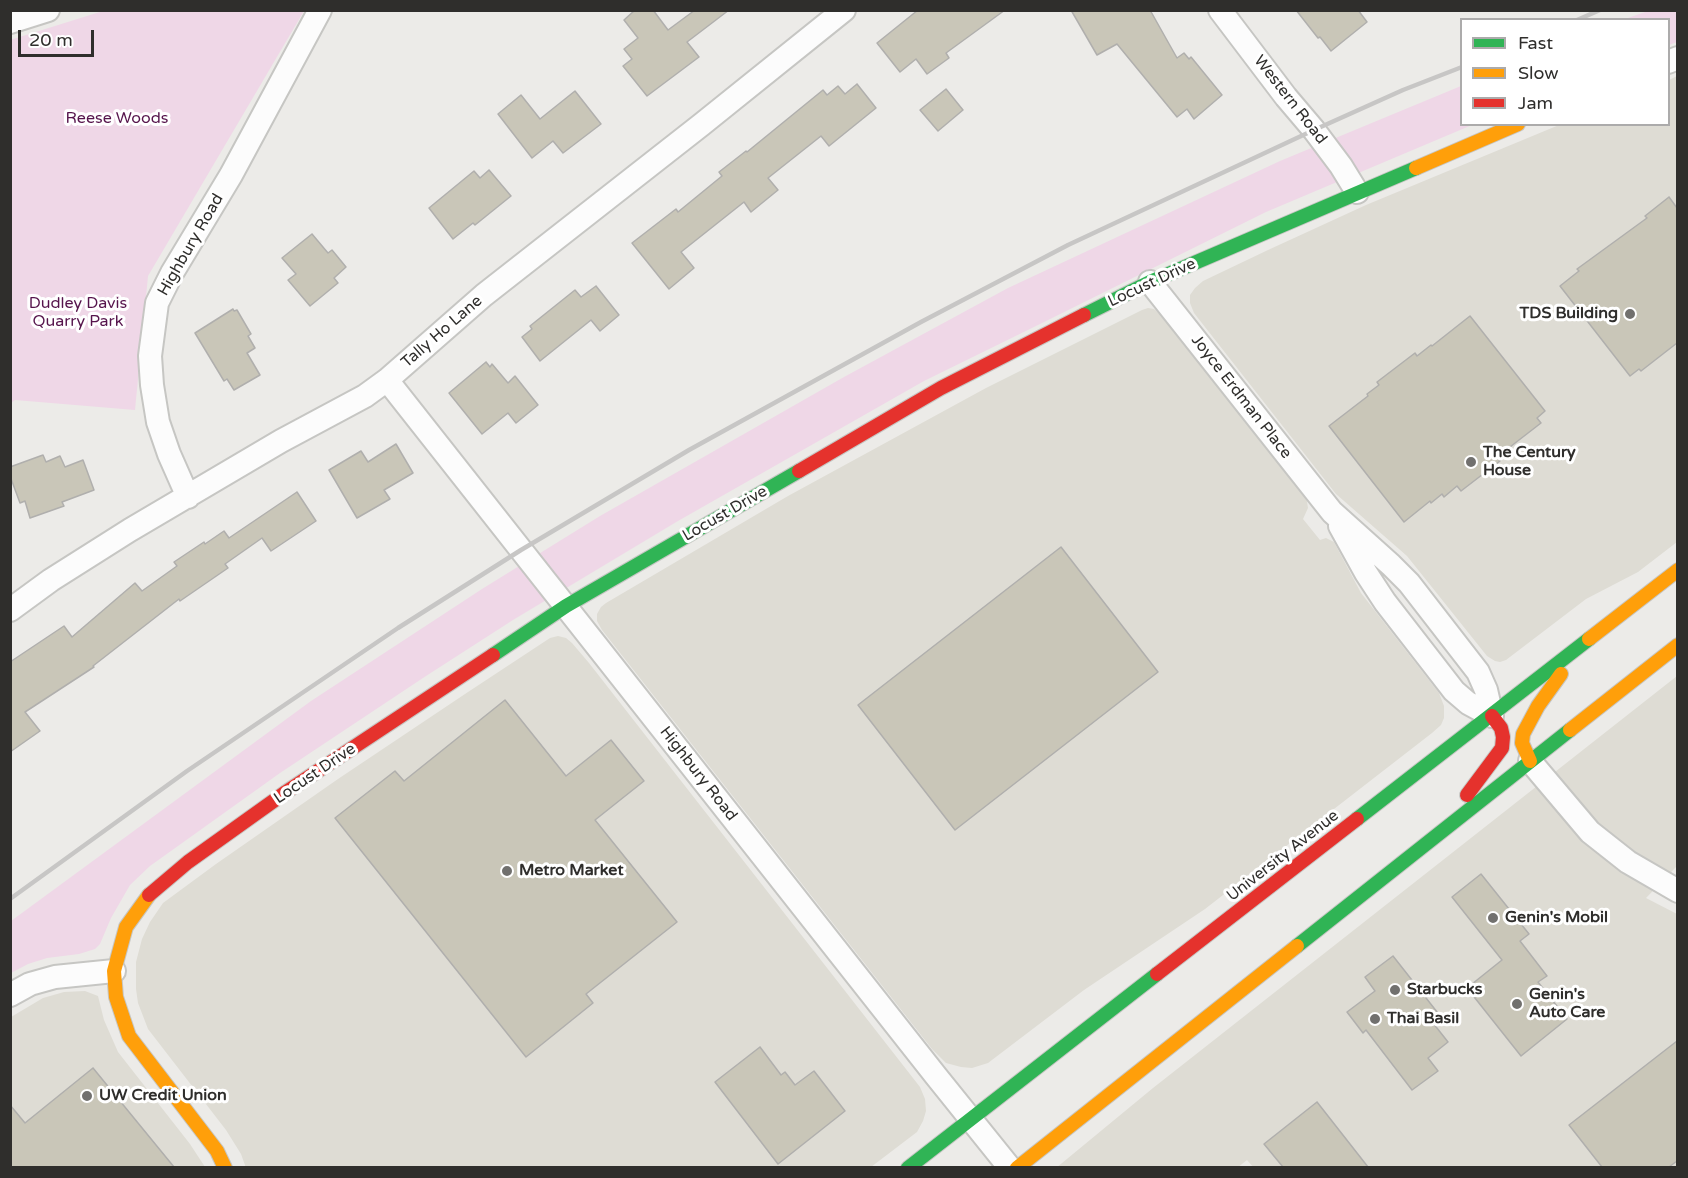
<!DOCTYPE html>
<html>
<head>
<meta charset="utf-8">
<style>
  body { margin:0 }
  #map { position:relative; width:1688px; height:1178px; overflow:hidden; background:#ecebe8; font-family:"Varela Round",sans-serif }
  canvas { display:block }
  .frame { position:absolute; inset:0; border:12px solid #2f2e2c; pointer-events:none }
  .legend { position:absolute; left:1460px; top:18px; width:210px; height:108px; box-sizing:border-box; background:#fff; border:2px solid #acabab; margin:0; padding:8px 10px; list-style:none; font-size:18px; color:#2f2e2c }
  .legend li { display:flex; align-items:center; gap:12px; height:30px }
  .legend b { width:30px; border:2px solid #acabab }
  .scale { position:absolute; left:18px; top:30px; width:76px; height:27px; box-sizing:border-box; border:3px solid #2f2e2c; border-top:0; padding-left:8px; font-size:18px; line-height:21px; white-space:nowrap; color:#2f2e2c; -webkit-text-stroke:4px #fff; paint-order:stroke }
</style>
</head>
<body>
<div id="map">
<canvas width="1688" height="1178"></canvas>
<div class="frame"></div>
<ul class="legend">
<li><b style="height:8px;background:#30b455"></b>Fast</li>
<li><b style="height:8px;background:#ff9f0a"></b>Slow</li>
<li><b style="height:8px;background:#e5322d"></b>Jam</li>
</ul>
<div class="scale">20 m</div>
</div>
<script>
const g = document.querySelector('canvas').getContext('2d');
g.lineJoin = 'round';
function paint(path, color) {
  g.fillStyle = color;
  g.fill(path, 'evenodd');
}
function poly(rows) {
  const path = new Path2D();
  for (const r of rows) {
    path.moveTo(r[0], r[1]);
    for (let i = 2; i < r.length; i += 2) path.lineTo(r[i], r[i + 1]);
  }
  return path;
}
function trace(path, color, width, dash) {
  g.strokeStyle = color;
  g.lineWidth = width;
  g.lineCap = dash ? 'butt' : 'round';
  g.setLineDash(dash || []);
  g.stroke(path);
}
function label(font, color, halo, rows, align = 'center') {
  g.font = font + ' "Varela Round",sans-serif';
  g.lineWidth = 6;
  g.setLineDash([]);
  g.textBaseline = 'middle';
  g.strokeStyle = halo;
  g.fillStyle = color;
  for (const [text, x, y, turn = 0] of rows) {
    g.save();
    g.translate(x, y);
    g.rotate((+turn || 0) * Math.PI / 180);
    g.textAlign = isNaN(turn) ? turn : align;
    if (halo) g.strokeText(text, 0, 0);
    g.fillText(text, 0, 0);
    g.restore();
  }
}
const built = poly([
  [1677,76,1677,542,1638,572,1586,599,1506,660,1500,662,1495,661,1487,656,1407,556,1336,494,1194,313,1190,303,1190,295,1195,288,1203,281,1268,250,1366,205,1559,125,1668,124,1669,80],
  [1148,308,1154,309,1168,321,1306,496,1308,508,1303,519,1320,540,1326,538,1334,542,1361,593,1439,693,1444,706,1444,718,1441,725,1432,733,1205,909,1084,990,988,1063,972,1068,961,1067,946,1063,932,1049,602,630,597,621,597,614,601,607,606,603,788,496,986,388,1142,310],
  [558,636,566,638,572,643,589,663,920,1087,925,1099,926,1111,923,1121,917,1132,871,1167,246,1168,241,1154,226,1130,148,1029,138,1003,136,989,136,962,142,939,150,922,163,903,216,864,338,779,465,694,550,638],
  [1677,676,1677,866,1646,898,1677,914,1677,1167,1254,1168,1247,1160,1237,1168,1056,1168,1153,1088],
  [85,991,98,996,104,1020,118,1052,190,1144,205,1167,11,1168,11,1017,43,998,64,992]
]);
const green = poly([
  [103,11,304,11,148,276,135,410,15,400,11,403,10,40],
  [1648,11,1677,11,1677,42,1669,45,1668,20,1625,19],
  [1461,86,1462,124,1472,125,1266,212,1036,326,924,381,678,521,513,620,426,676,280,773,150,866,130,885,111,918,100,944,95,949,79,954,47,958,28,964,11,973,11,921,311,701,482,589,600,516,844,377,1008,288,1280,161]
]);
const building = poly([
  [635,10,653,10,668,30,695,10,729,10,687,42,699,57,647,96,623,66,632,59,624,49,638,38,624,20,635,10],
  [918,10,1005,10,946,53,949,58,927,74,916,59,900,72,877,43,918,10],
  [1071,10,1150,10,1177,58,1184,53,1189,59,1191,57,1222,95,1194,119,1187,109,1177,117,1117,44,1097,55,1071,10],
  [1296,10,1358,10,1367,22,1331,51,1320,37,1318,38,1296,10],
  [857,84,876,108,829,146,821,136,768,178,778,190,751,212,744,202,681,252,694,268,669,289,632,243,676,209,678,212,722,176,719,172,746,151,747,152,823,90,827,95,838,86,845,94,857,84],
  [946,89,963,110,938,131,920,110,946,89],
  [575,91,601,124,563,153,553,141,532,158,498,114,521,95,540,119,575,91],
  [489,170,511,196,475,225,473,223,453,239,429,208,474,171,480,178,489,170],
  [1669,197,1677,208,1677,343,1641,371,1639,369,1630,376,1560,286,1579,271,1577,269,1647,218,1645,216,1669,197],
  [312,234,328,253,332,250,346,267,334,278,338,283,310,306,288,280,296,274,282,258,312,234],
  [596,286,619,315,600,331,591,320,540,361,522,337,532,329,530,326,575,290,581,297,596,286],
  [233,309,234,311,237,310,251,334,248,336,255,348,247,353,260,375,234,390,227,379,224,381,195,333,233,309],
  [1470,316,1545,411,1537,418,1541,423,1497,457,1500,461,1461,491,1457,486,1444,497,1442,494,1431,503,1430,501,1404,522,1329,426,1368,396,1367,394,1379,385,1377,382,1415,353,1417,356,1431,345,1432,346,1470,316],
  [486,362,490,367,492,364,508,383,515,376,538,405,516,423,508,413,482,434,449,393,486,362],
  [396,444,413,473,384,490,390,499,357,518,329,470,361,451,368,462,396,444],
  [43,455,46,462,60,456,65,467,83,460,94,490,62,502,64,506,30,518,25,501,20,503,10,476,10,467,43,455],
  [297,492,316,521,271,551,262,538,225,564,228,568,180,601,179,599,93,666,94,667,25,712,40,731,10,752,10,662,64,626,72,637,135,583,142,591,177,566,174,562,204,542,205,544,224,531,229,538,297,492],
  [1061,547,1158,672,955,830,858,705,1061,547],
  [505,700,566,776,611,740,644,781,595,820,677,922,586,994,593,1003,526,1057,335,818,395,771,404,781,505,700],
  [1481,874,1529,934,1520,941,1547,976,1538,982,1567,1019,1521,1056,1467,988,1502,960,1452,897,1481,874],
  [1393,956,1441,1017,1433,1023,1448,1042,1428,1058,1438,1071,1412,1090,1366,1030,1363,1033,1347,1012,1375,991,1365,977,1393,956],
  [1677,1041,1677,1161,1669,1167,1602,1167,1569,1125,1677,1041],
  [760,1047,781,1075,785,1072,795,1085,814,1071,845,1111,778,1164,715,1082,760,1047],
  [93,1068,174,1167,10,1167,10,1105,25,1123,93,1068],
  [1317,1102,1368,1167,1283,1167,1264,1144,1317,1102]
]);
const street = poly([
  [1220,10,1286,97,1314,130,1341,166,1357,192],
  [10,22,48,10],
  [1668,62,1678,58],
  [1150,282,1332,512,1391,565,1409,583,1478,672,1486,690,1492,716],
  [387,380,936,1076,1010,1168],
  [188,497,169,454,158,422,152,385,150,356,157,303,172,273,231,175,320,10],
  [1340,526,1366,573,1385,602,1454,691,1468,703,1492,716],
  [10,610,51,580,130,530,281,441,365,396,387,380,484,295,701,125,844,10],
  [1530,761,1590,832,1628,862,1678,891],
  [10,995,30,984,55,977,114,971]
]);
const fast = poly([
  [1084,315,1150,282,1416,168],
  [493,655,566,606,799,471],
  [1357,819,1589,639],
  [1297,946,1570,730],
  [908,1168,1157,974]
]);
const slow = poly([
  [1416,168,1518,124],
  [1589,639,1678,570],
  [1570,730,1678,645],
  [1530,761,1522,743,1523,734,1538,706,1561,674],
  [149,895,126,927,114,971,116,997,129,1036,217,1151,225,1168],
  [1017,1168,1297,946]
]);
const jam = poly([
  [799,471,941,388,1084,315],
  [1467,795,1502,748,1503,737,1501,728,1492,716],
  [149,895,188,862,286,792,493,655],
  [1157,974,1357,819]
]);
const rail = poly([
  [1577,20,1600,10],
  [10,899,187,771,398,628,521,550,689,450,921,322,1068,245,1314,130,1403,90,1462,67]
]);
const markers = [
  [1630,314,6,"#71706e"],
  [1471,462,6,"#71706e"],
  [507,871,6,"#71706e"],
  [1493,918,6,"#71706e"],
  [1395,990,6,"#71706e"],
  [1517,1004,6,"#71706e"],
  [1375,1019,6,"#71706e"],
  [87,1096,6,"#71706e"]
];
const streetNames = [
  ["Western Road",1290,100,52],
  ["Highbury Road",191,245,-60],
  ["Locust Drive",1152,283,-25],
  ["Tally Ho Lane",442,332,-41],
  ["Joyce Erdman Place",1241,397,52],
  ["Locust Drive",725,514,-30],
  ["Locust Drive",315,774,-34],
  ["Highbury Road",698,774,52],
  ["University Avenue",1283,856,-38]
];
const parkNames = [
  ["Reese Woods",117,119],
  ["Dudley Davis",78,304],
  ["Quarry Park",78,322]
];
const poiNames = [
  ["TDS Building",1618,314,"right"],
  ["The Century",1483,453],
  ["House",1483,471],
  ["Metro Market",519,871],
  ["Genin's Mobil",1505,918],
  ["Starbucks",1407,990],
  ["Genin's",1529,995],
  ["Auto Care",1529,1013],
  ["Thai Basil",1387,1019],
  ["UW Credit Union",99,1096]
];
paint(built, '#dedcd4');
paint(green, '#efd7e7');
paint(building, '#c9c6b8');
trace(building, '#b0afad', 1.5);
trace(street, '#c6c6c3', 26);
trace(fast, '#c6c6c3', 16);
trace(slow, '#c6c6c3', 16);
trace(jam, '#c6c6c3', 16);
trace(street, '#fcfcfc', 22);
trace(fast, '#30b455', 14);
trace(slow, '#ff9f0a', 14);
trace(jam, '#e5322d', 14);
trace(rail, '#c7c6c5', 4.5);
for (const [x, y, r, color] of markers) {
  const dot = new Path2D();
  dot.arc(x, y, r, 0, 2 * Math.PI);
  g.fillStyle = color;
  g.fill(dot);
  trace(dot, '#fff', 2);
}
label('16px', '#2f2e2c', '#fff', streetNames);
label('16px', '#56144c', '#fff', parkNames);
label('bold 16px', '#2f2e2c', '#fff', poiNames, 'left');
</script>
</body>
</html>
